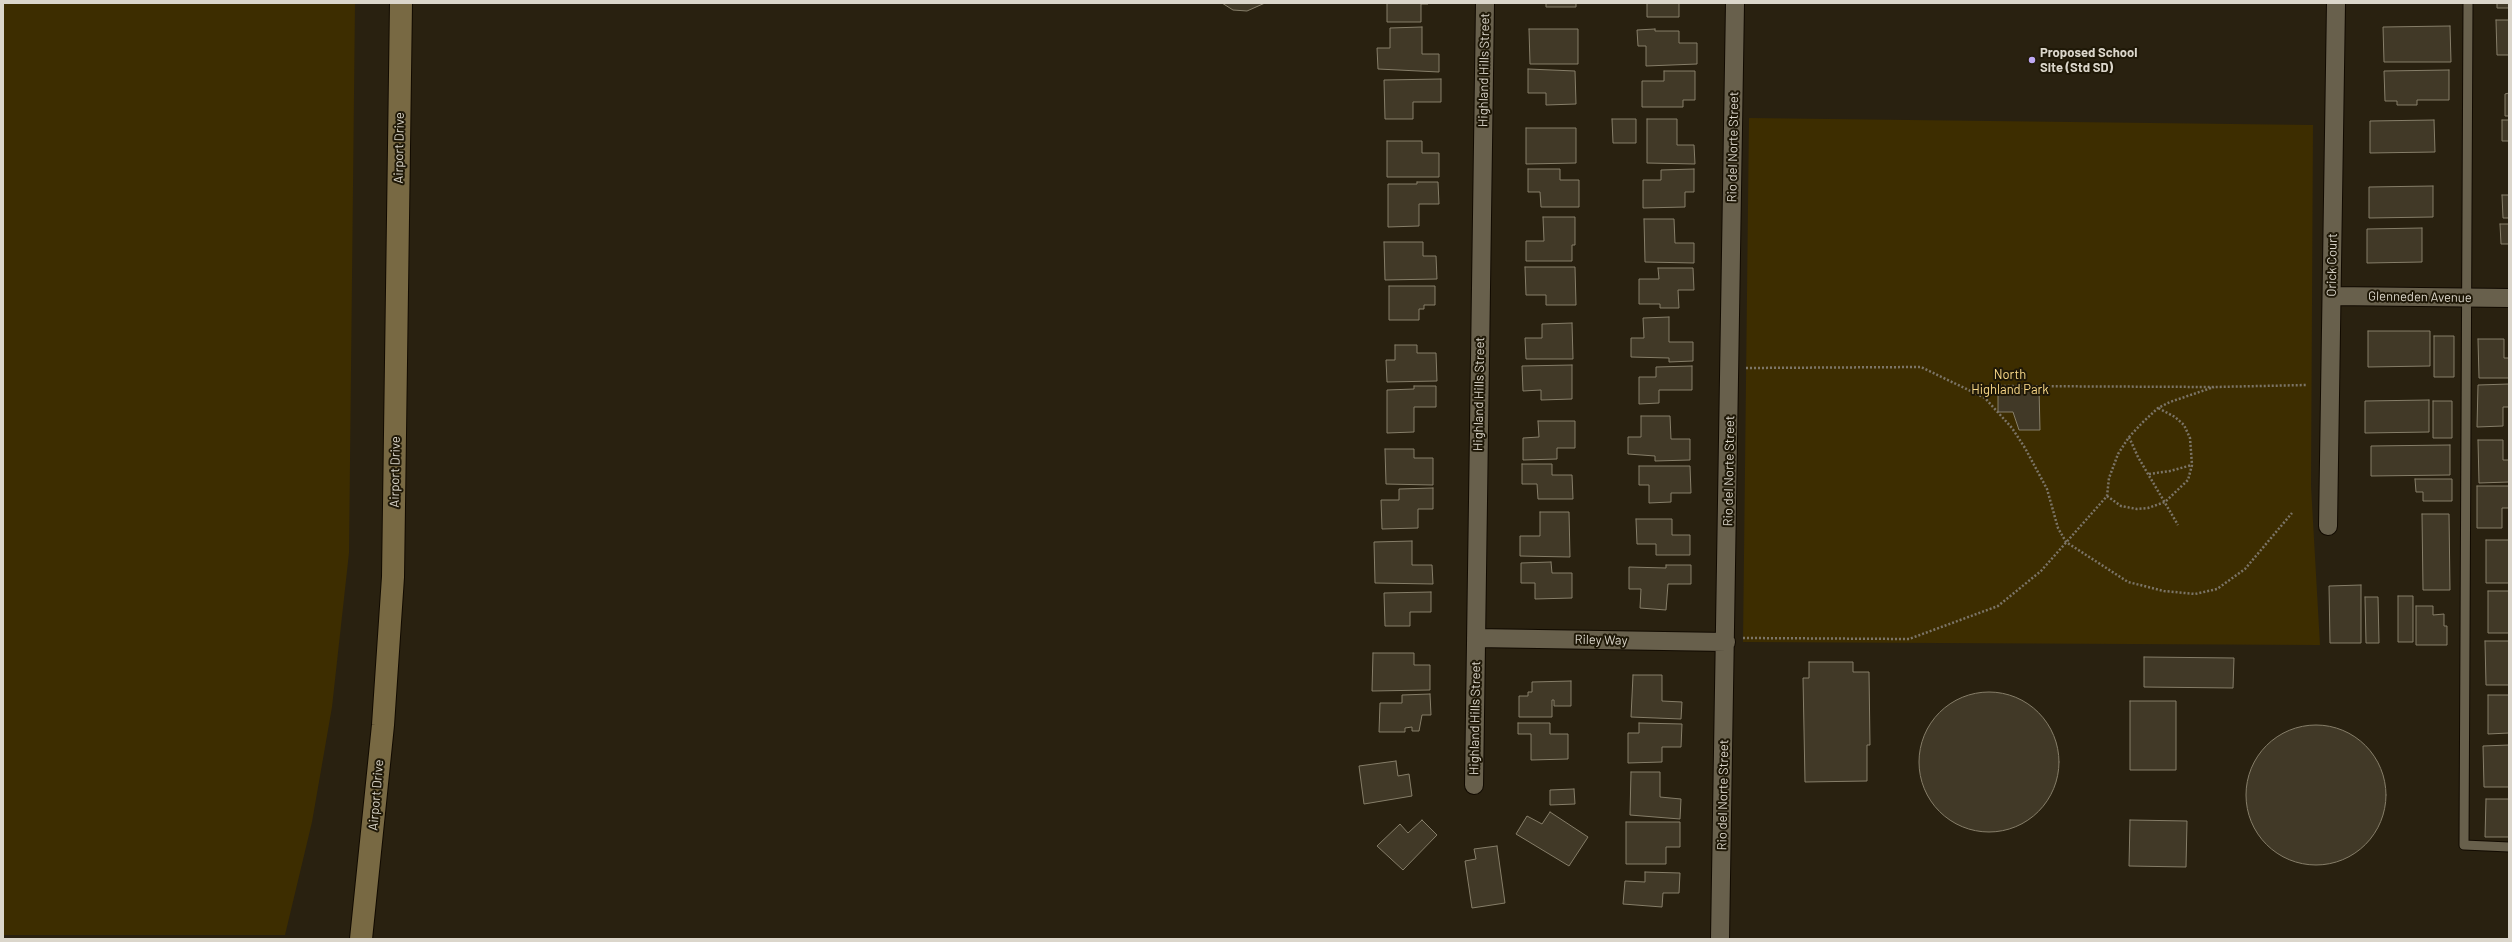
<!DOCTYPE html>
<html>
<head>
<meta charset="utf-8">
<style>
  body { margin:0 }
  #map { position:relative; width:2512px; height:942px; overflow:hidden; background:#292110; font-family:Barlow,sans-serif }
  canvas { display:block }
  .frame { position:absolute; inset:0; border:4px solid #dbd6cb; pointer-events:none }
</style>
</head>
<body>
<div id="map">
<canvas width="2512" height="942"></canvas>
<div class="frame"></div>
</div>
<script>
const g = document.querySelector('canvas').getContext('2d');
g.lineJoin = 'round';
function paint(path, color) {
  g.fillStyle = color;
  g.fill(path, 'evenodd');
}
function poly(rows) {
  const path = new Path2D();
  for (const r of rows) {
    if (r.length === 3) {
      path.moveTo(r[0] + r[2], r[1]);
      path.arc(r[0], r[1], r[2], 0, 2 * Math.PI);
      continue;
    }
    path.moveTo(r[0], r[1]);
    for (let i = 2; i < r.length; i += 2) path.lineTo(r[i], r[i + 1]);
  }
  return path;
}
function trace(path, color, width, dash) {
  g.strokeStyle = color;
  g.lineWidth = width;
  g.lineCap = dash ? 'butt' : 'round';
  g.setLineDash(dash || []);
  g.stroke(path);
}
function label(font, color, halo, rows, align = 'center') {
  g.font = font + ' Barlow,sans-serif';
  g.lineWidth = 4;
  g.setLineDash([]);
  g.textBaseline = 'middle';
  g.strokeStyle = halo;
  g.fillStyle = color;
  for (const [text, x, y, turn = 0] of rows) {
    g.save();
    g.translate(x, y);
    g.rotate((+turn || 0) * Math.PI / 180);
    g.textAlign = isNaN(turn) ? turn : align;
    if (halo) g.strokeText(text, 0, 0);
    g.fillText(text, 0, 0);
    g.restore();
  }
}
const green = poly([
  [3,3,355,3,349,553,332,707,312,822,285,935,3,935],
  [1749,118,2313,125,2311,486,2320,645,1743,642]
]);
const building = poly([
  [1222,3,1265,3,1247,11,1233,10,1222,3],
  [1387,3,1428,3,1428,4,1421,4,1421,22,1387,22,1387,3],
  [1546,3,1576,3,1576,7,1546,7,1546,3],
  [1647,3,1679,3,1679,17,1647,17,1647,3],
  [2497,3,2509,3,2509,8,2497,8,2497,3],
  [2496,20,2509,20,2509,55,2497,55,2496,20],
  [2450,26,2451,62,2384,62,2383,27,2450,26],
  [1422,27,1422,54,1439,54,1439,72,1378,69,1377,48,1390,48,1390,28,1422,27],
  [1529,29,1578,29,1578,64,1530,64,1529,29],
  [1655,29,1655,31,1679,31,1679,43,1697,43,1697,64,1646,66,1646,46,1638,46,1637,30,1655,29],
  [1528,69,1575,71,1576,104,1546,105,1546,93,1528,93,1528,69],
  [2449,70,2449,100,2417,100,2417,105,2397,105,2397,101,2385,101,2384,71,2449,70],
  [1664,71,1695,71,1695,100,1683,100,1683,107,1642,107,1642,81,1664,81,1664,71],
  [1441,79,1441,102,1413,102,1413,119,1385,119,1384,80,1441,79],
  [2509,93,2509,116,2505,116,2505,94,2509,93],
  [1612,119,1636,119,1636,143,1613,143,1612,119],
  [1647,119,1677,119,1677,145,1694,145,1695,164,1647,163,1647,119],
  [2434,120,2435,152,2370,153,2370,121,2434,120],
  [2502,120,2509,120,2509,141,2502,141,2502,120],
  [1526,128,1576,128,1576,163,1526,164,1526,128],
  [1387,141,1422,141,1422,153,1439,153,1439,177,1387,177,1387,141],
  [1528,169,1560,169,1560,180,1579,180,1579,207,1541,207,1540,192,1528,192,1528,169],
  [1694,169,1694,192,1685,192,1685,207,1643,208,1643,180,1661,180,1661,170,1694,169],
  [1417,182,1438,182,1439,204,1419,204,1419,226,1388,227,1388,184,1417,184,1417,182],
  [2433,186,2433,217,2369,218,2369,187,2433,186],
  [2502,195,2509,195,2509,218,2503,218,2502,195],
  [1543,217,1575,217,1575,245,1572,245,1572,261,1526,261,1526,241,1544,241,1543,217],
  [1644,219,1674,219,1675,243,1694,243,1694,263,1645,262,1644,219],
  [2500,224,2509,224,2509,244,2501,244,2500,224],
  [2422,228,2422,262,2367,263,2367,229,2422,228],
  [1384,242,1423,242,1423,256,1436,256,1437,279,1385,280,1384,242],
  [1525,267,1575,267,1576,305,1546,305,1546,295,1526,295,1525,267],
  [1658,268,1693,268,1694,290,1678,290,1679,308,1660,308,1660,304,1639,304,1639,279,1659,279,1658,268],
  [1389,286,1435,286,1435,305,1424,305,1424,309,1419,309,1419,320,1389,320,1389,286],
  [1669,317,1669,342,1693,342,1693,361,1669,362,1669,358,1631,357,1631,338,1644,338,1643,318,1669,317],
  [1572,323,1573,359,1526,359,1525,338,1542,338,1542,324,1572,323],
  [2368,331,2430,331,2430,366,2368,367,2368,331],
  [2434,336,2454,336,2454,377,2434,377,2434,336],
  [2478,339,2504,339,2504,358,2509,358,2509,378,2479,378,2478,339],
  [1395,345,1417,345,1417,353,1436,353,1437,381,1387,382,1386,360,1395,360,1395,345],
  [1572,365,1572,399,1541,400,1541,390,1523,391,1522,366,1572,365],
  [1692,366,1692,390,1659,390,1659,403,1639,404,1639,377,1656,377,1656,367,1692,366],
  [2509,384,2509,407,2503,407,2503,426,2477,427,2478,385,2509,384],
  [1414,386,1436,386,1436,407,1414,407,1414,432,1387,433,1387,390,1414,389,1414,386],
  [2039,388,2040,430,2019,430,2013,412,1998,412,1998,389,2039,388],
  [2429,400,2429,432,2365,433,2365,401,2429,400],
  [2433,401,2452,401,2452,438,2433,438,2433,401],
  [1641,416,1670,416,1671,439,1690,439,1690,460,1655,461,1655,456,1628,454,1628,437,1641,437,1641,416],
  [1538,421,1575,421,1575,448,1557,448,1557,459,1523,460,1523,438,1539,437,1538,421],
  [2478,440,2503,440,2503,460,2509,460,2509,482,2479,483,2478,440],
  [2450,445,2450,475,2371,476,2371,446,2450,445],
  [1385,449,1414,449,1414,458,1433,458,1433,485,1386,484,1385,449],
  [1522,464,1552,464,1552,475,1572,475,1573,499,1538,499,1537,484,1522,484,1522,464],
  [1639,466,1690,466,1691,493,1671,493,1671,502,1649,503,1649,485,1639,485,1639,466],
  [2415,479,2452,479,2452,501,2423,501,2423,492,2416,492,2415,479],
  [2477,486,2509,486,2509,513,2509,508,2502,508,2502,528,2477,528,2477,486],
  [1433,488,1433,509,1418,509,1418,528,1382,529,1381,500,1399,500,1399,489,1433,488],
  [1540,512,1569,512,1570,557,1520,556,1520,536,1540,536,1540,512],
  [2422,514,2449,514,2450,590,2423,590,2422,514],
  [1636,519,1672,519,1672,535,1690,535,1690,555,1656,555,1656,544,1637,544,1636,519],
  [2486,540,2509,540,2509,583,2486,583,2486,540],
  [1412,541,1412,565,1432,565,1433,584,1375,583,1374,542,1412,541],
  [1551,562,1552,573,1572,573,1572,598,1535,599,1535,583,1521,583,1521,563,1551,562],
  [1666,565,1691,565,1691,584,1668,584,1666,610,1640,608,1641,589,1629,589,1629,567,1666,568,1666,565],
  [2361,585,2361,643,2330,643,2329,586,2361,585],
  [2488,591,2509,591,2509,633,2488,633,2488,591],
  [1431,592,1431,612,1410,612,1410,626,1385,626,1384,593,1431,592],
  [2398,596,2413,596,2413,642,2398,642,2398,596],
  [2365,597,2378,597,2379,643,2366,643,2365,597],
  [2416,606,2433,606,2433,615,2444,614,2444,626,2447,626,2447,645,2416,645,2416,606],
  [2485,641,2509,641,2509,685,2486,685,2485,641],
  [1373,653,1414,653,1414,665,1430,665,1430,690,1372,691,1373,653],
  [2144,657,2234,658,2233,688,2144,687,2144,657],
  [1809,662,1853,662,1853,672,1869,672,1870,745,1867,745,1867,781,1805,782,1803,678,1809,678,1809,662],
  [1633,675,1662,675,1662,701,1682,702,1681,719,1631,717,1633,675],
  [1571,681,1571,706,1554,706,1554,700,1552,700,1552,717,1519,717,1519,696,1528,696,1528,692,1532,692,1532,682,1571,681],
  [1989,762,70],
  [1430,694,1431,715,1422,715,1419,731,1412,731,1412,727,1405,728,1405,732,1379,732,1380,703,1402,703,1402,695,1430,694],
  [2488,695,2509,695,2509,733,2488,734,2488,695],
  [2130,701,2176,701,2176,770,2130,770,2130,701],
  [1518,723,1550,723,1550,734,1568,734,1568,759,1531,760,1531,734,1518,734,1518,723],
  [1639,723,1682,724,1681,747,1662,747,1662,762,1628,763,1628,733,1639,733,1639,723],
  [2316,795,70],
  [2509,745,2509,787,2484,787,2483,746,2509,745],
  [1396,761,1398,776,1409,774,1412,796,1364,804,1359,766,1396,761],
  [1631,772,1660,772,1660,797,1681,799,1680,819,1630,815,1631,772],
  [1574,789,1575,804,1550,805,1550,790,1574,789],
  [2486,799,2509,799,2509,837,2485,837,2486,799],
  [1550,812,1588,837,1569,866,1516,834,1527,816,1542,824,1550,812],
  [1422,820,1437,835,1403,870,1377,846,1400,824,1408,833,1422,820],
  [2130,820,2187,821,2186,867,2129,866,2130,820],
  [1626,822,1680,822,1680,847,1666,847,1666,864,1626,864,1626,822],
  [1497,846,1505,903,1472,908,1465,861,1476,859,1474,849,1497,846],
  [1645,872,1680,873,1679,893,1663,893,1662,907,1623,904,1625,881,1645,882,1645,872]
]);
const path = poly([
  [1746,368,1921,367,1985,398,2012,428,2025,448,2047,489,2058,528,2066,542,2128,582,2164,591,2195,594,2217,589,2245,569,2292,513],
  [1985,398,1996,386,2214,387,2307,385],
  [2129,437,2138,457,2178,525],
  [2149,474,2170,471,2192,465],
  [2107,496,2121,506,2137,509,2148,508,2165,502,2188,480,2192,465,2190,438,2184,425,2175,417,2158,408],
  [1743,638,1909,639,1998,606,2041,571,2107,496,2109,478,2118,454,2129,437,2143,422,2158,408,2170,402,2214,387]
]);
const lane = poly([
  [2468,3,2464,845,2509,847]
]);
const street = poly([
  [2332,296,2509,298],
  [2328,526,2336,3],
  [1476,638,1726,642],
  [1474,785,1485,3],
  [1720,939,1735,3]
]);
const secondary = poly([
  [361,939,383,725,393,577,401,3]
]);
const markers = [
  [2032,60,4,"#bfa9f4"]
];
const poiNames = [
  ["Proposed School",2040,53],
  ["Site (Std SD)",2040,68]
];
const streetNames = [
  ["Highland Hills Street",1484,70,-89],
  ["Rio del Norte Street",1733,147,-89],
  ["Airport Drive",399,148,-89],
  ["Orick Court",2332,265,-89],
  ["Glenneden Avenue",2420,297,1],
  ["Highland Hills Street",1479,394,-89],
  ["Rio del Norte Street",1729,471,-89],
  ["Airport Drive",395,472,-89],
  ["Riley Way",1601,640,1],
  ["Highland Hills Street",1475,718,-89],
  ["Airport Drive",376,795,-85],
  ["Rio del Norte Street",1723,795,-89]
];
const parkNames = [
  ["North",2010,375],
  ["Highland Park",2010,390]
];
paint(green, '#3d2d00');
paint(building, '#413927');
trace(building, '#867e69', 1);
trace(lane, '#110a00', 11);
trace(street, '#110a00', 20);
trace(secondary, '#110a00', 24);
trace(path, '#7c7567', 2.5, [2, 2]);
trace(lane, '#68604c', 9);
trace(street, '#68604c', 18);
trace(secondary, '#786943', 22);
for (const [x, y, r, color] of markers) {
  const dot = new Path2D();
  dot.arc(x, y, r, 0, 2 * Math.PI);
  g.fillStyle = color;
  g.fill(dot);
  trace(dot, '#1f1807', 1.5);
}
label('bold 13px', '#dbd6cb', '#1f1807', poiNames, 'left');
label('13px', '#dbd6cb', '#1f1807', streetNames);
label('13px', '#f9d889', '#1f1807', parkNames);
</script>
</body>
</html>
